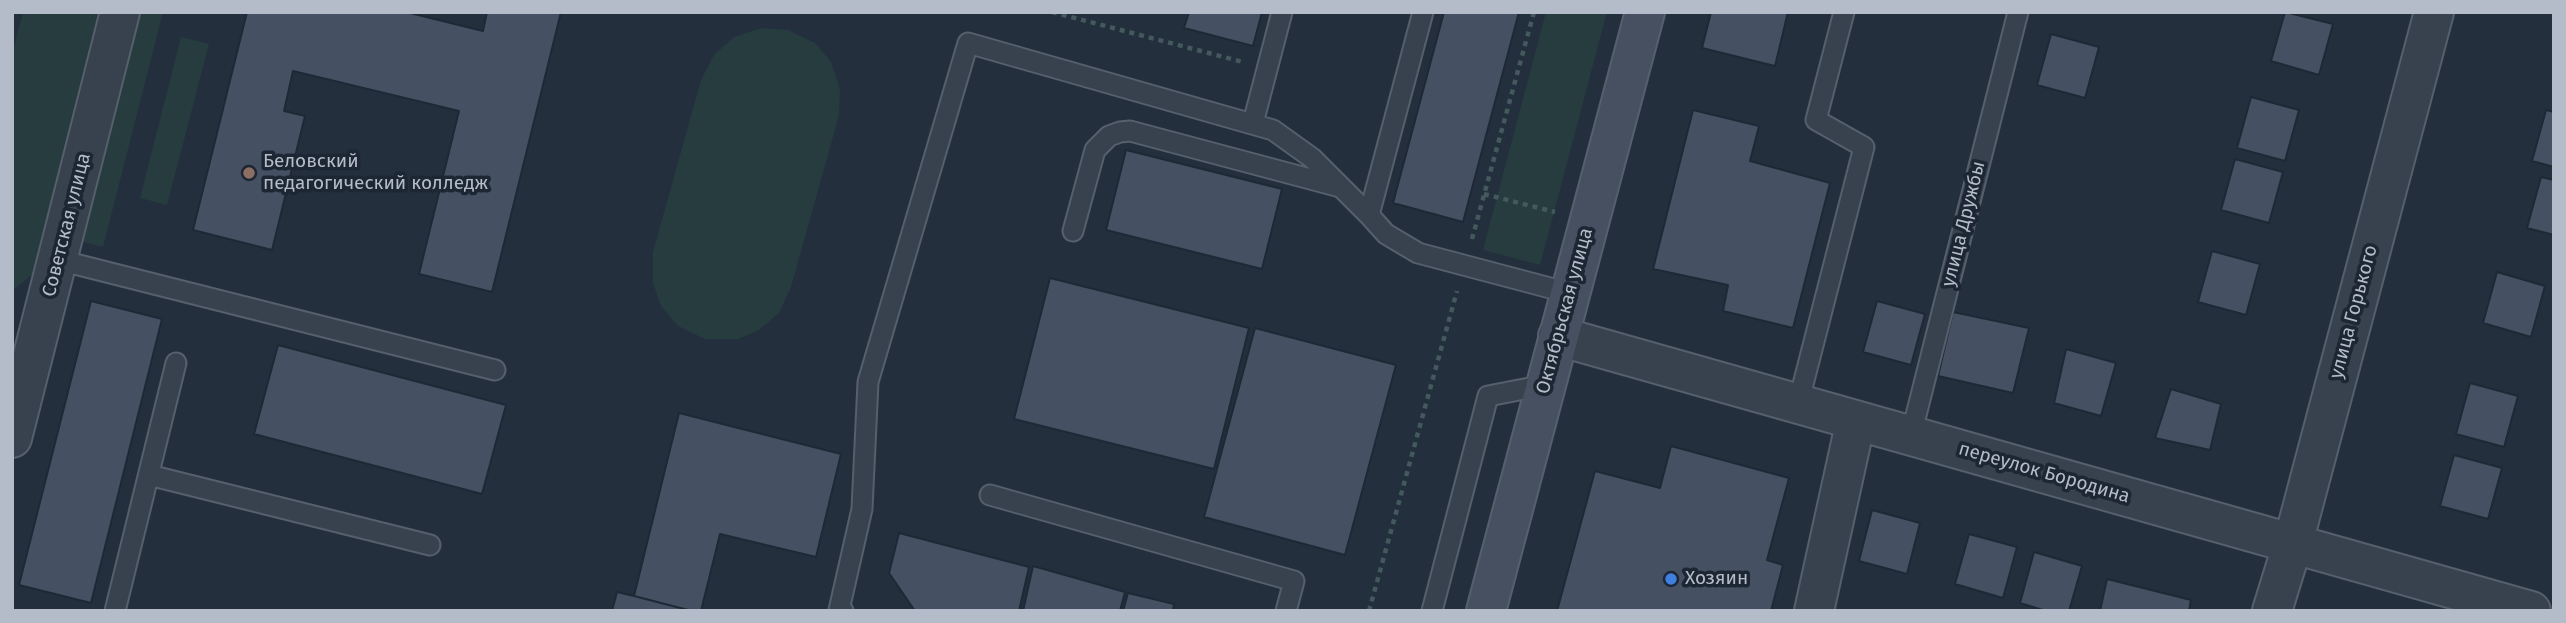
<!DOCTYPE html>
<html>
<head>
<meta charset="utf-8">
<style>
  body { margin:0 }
  #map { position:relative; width:2566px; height:623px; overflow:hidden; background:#242f3e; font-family:"Fira Sans",sans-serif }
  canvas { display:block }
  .frame { position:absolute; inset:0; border:14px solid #b4bcc9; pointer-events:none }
</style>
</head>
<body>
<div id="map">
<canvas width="2566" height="623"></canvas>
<div class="frame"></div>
</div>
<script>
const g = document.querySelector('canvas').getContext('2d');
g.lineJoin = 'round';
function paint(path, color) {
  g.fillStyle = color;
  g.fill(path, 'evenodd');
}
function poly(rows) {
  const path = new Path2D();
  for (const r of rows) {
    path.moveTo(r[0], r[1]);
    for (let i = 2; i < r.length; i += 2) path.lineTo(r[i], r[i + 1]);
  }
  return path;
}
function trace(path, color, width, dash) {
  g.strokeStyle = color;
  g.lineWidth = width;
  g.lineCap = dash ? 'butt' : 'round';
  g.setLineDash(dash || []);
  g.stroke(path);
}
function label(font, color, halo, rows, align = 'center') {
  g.font = font + ' "Fira Sans",sans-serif';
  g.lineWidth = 7;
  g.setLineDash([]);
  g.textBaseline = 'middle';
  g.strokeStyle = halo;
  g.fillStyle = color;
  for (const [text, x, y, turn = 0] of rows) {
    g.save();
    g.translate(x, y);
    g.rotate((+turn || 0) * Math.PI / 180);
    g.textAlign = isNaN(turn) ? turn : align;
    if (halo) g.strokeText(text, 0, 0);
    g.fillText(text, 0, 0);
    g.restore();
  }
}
const green = poly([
  [23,12,101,12,32,275,12,291,12,55],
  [137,12,163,12,103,247,79,241],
  [1546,12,1607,12,1540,265,1483,250],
  [762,28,788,30,815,43,831,62,840,89,839,115,791,287,779,313,759,330,738,339,705,339,678,326,661,306,653,283,653,252,701,80,714,55,734,37],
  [181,37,209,44,167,205,140,198]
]);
const building = poly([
  [247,12,406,12,483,31,487,12,561,12,492,292,419,274,459,111,293,71,284,111,305,116,272,250,193,230,247,12],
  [1189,12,1262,12,1253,46,1184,28,1189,12],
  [1444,12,1519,12,1463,222,1393,203,1444,12],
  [1711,12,1788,12,1775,66,1702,48,1711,12],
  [2285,12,2333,24,2319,75,2271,61,2285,12],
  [2051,34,2099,47,2085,98,2037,85,2051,34],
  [2251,97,2299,110,2285,161,2237,148,2251,97],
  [1693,110,1759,126,1750,161,1830,183,1793,328,1723,311,1728,285,1653,269,1693,110],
  [2546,110,2554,112,2554,167,2532,161,2546,110],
  [1126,150,1282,189,1262,269,1106,230,1126,150],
  [2235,159,2283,172,2269,223,2221,210,2235,159],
  [2541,177,2554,180,2554,235,2527,228,2541,177],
  [2212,251,2260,264,2246,315,2198,302,2212,251],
  [2497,272,2545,286,2531,337,2483,323,2497,272],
  [1050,278,1249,328,1214,469,1014,419,1050,278],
  [91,301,162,319,91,603,19,585,91,301],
  [1877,301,1925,314,1911,365,1863,352,1877,301],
  [1953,312,2029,328,2013,393,1938,376,1953,312],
  [1255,328,1396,365,1345,555,1204,517,1255,328],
  [278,345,506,405,482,494,254,434,278,345],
  [2066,349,2116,363,2101,416,2054,403,2066,349],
  [2470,383,2518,396,2504,447,2456,434,2470,383],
  [2171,389,2221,404,2210,450,2155,438,2171,389],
  [679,413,841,454,816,557,720,534,701,611,692,611,634,596,679,413],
  [1671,446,1789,478,1767,560,1783,565,1771,611,1557,611,1595,471,1660,488,1671,446],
  [2454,455,2502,468,2488,519,2440,506,2454,455],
  [1872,510,1920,523,1907,574,1859,561,1872,510],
  [899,533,1029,567,1019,611,915,611,889,573,899,533],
  [1969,534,2017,547,2003,598,1955,584,1969,534],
  [2034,552,2082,566,2069,611,2046,611,2020,603,2034,552],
  [1033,566,1125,592,1120,611,1023,611,1033,566],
  [2107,579,2191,600,2189,611,2100,611,2107,579],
  [617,592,634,596,692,611,612,611,617,592],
  [1128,593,1174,604,1173,611,1123,611,1128,593]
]);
const path = poly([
  [1052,12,1243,62],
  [1484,194,1555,212],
  [1472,239,1534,12],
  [1369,611,1457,291]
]);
const lane = poly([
  [1423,12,1369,215,1386,234,1418,253,1569,293],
  [1253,123,1282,12],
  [1073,231,1095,150,1109,136,1120,132,1130,131,1340,187],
  [59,260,495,370],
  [1798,404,1864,147,1816,120,1844,12],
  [1911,435,2018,12],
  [149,475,430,545],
  [990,495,1294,581,1286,611],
  [115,611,176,363],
  [843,611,839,610,862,509,868,382,968,43,1273,130,1312,158,1369,215],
  [1432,611,1488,396,1545,385]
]);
const street = poly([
  [1558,336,2531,611],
  [12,438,120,12],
  [1814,611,1856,420],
  [2272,611,2293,543,2434,12]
]);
const secondary = poly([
  [1486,611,1645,12]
]);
const markers = [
  [249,173,7,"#8d6e63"],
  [1671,579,7,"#3f7fe0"]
];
const poiNames = [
  ["Беловский",263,162],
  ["педагогический колледж",263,184],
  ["Хозяин",1685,579]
];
const streetNames = [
  ["улица Дружбы",1964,224,-76],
  ["Советская улица",67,225,-76],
  ["Октябрьская улица",1565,311,-75],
  ["улица Горького",2354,312,-75],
  ["переулок Бородина",2044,473,16]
];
paint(green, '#263c3f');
paint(building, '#455162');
trace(building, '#1f2835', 2);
trace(lane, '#565f6c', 23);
trace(street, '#565f6c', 42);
trace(secondary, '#565f6c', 42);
trace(path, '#44595c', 4.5, [5, 5]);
trace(lane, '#38414e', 19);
trace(street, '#38414e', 38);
trace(secondary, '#465061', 38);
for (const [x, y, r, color] of markers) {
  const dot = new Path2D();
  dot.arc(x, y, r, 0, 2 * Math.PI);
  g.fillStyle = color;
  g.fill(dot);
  trace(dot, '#1d2633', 2.5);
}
label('19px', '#b4bcc9', '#1d2633', poiNames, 'left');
label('19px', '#b4bcc9', '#1d2633', streetNames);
</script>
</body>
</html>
